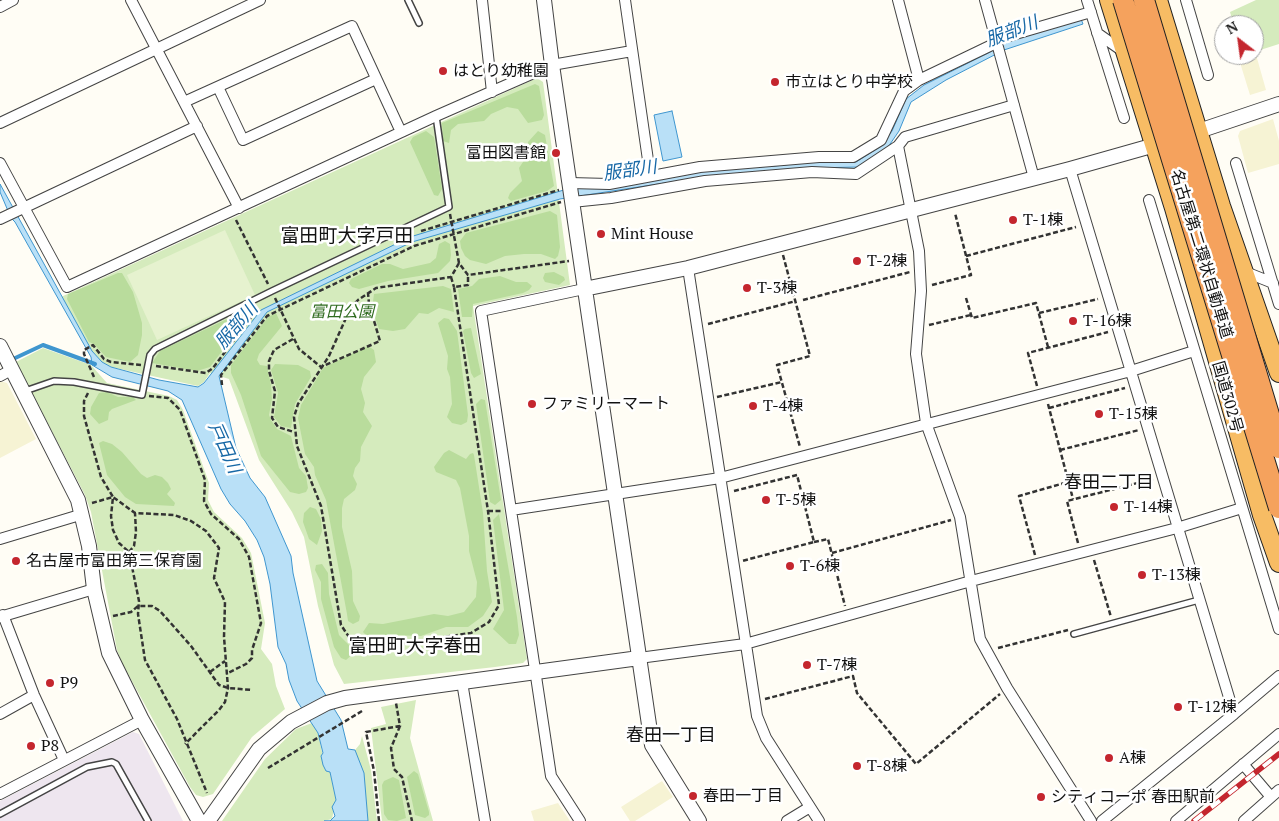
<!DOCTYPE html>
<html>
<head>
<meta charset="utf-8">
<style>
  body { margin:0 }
  #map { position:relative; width:1279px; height:821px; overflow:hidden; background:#fffdf5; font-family:"PT Serif",serif }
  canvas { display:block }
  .north { position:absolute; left:1214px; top:15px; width:50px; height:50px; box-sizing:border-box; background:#fff; border:1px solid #a0a0a0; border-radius:50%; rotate:330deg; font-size:14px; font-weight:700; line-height:20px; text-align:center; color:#111 }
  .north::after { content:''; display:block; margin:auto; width:18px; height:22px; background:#c4262e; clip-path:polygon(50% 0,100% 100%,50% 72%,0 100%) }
</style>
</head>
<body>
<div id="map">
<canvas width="1279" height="821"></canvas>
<div class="north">N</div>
</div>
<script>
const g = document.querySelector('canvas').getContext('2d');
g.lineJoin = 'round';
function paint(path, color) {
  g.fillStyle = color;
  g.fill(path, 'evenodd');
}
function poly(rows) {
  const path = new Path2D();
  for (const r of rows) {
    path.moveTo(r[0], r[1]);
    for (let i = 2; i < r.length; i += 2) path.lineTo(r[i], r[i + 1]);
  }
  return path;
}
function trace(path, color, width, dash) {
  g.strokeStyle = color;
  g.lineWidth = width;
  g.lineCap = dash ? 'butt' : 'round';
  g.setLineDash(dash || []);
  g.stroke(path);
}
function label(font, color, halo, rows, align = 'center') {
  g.font = font + ' "PT Serif","Noto Sans JP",serif';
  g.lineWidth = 5;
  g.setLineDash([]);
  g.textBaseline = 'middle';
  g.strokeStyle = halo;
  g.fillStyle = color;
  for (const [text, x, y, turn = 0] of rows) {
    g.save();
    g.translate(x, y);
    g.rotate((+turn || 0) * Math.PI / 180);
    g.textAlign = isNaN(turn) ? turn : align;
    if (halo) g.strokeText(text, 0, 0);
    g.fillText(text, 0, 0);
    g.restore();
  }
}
const industrial = poly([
  [133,732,139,734,183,821,0,821,0,801]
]);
const farmland = poly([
  [1255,51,1266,90,1250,95,1238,56,1254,55],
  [1273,119,1279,141,1279,164,1248,173,1238,136,1240,131],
  [0,381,7,383,36,439,0,458],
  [662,781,673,797,635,821,630,821,621,807],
  [558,803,570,821,534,821,531,811]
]);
const green = poly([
  [1256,0,1279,0,1279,44,1254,52,1254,25,1234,25,1230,12],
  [537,78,543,82,570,285,473,306,527,659,523,663,495,667,344,684,334,665,318,606,304,537,292,512,259,460,229,379,210,373,204,382,198,386,111,367,102,362,92,351,61,297],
  [43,348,91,365,107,383,169,396,177,400,183,410,209,483,208,500,214,512,242,538,251,553,265,623,261,649,272,664,276,686,285,709,252,737,213,794,203,797,196,795,190,787,122,663,117,650,91,512,85,495,16,362],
  [416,700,410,738,433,821,382,821,371,728,386,724,381,707],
  [312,723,318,733,326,771,330,772,336,800,332,819,324,821,222,821,265,759,296,729],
  [362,736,371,770,377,821,368,821,355,750,360,744]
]);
const forest = poly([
  [535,84,539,86,544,115,542,120,528,123,518,109,507,107,491,114,484,121,458,124,451,130,449,143,443,141,442,123],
  [426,131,434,137,442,189,438,196,434,195,410,142,413,137],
  [538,131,545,135,554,186,547,191,511,201,508,198,510,193,522,181,519,168,527,156,528,142],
  [550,211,557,215,560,247,558,256,555,259,541,254,524,254,505,256,486,264,470,260,465,256,461,248,460,241,466,233],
  [445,241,450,244,451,255,450,261,438,273,388,281,359,289,352,287,349,283,351,279,382,264,390,264,403,269,430,263,436,258,439,244],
  [554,272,564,277,565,280,559,285,545,282,543,278,545,273],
  [118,273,122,273,133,292,142,323,142,335,138,355,130,362,106,357,94,344,89,342,67,299,68,294],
  [500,276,516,282,527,282,532,286,529,290,523,293,473,304,472,317,462,317,458,289,472,286,479,279],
  [443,286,451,289,454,312,439,308,428,314,419,313,405,329,393,331,379,329,372,309,374,294],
  [252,307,254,309,210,367,197,371,152,363,160,351],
  [276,313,282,326,259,354,257,360,260,365,267,366,271,385,272,399,269,415,271,420,277,429,291,436,299,468,306,476,308,488,306,492,299,494,290,492,261,456,241,395,231,373,231,365,268,317],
  [444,318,449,319,457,331,468,415,467,422,461,425,452,423,447,417,452,404,450,377,447,369,448,356,438,323],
  [471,328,481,374,474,378,471,373,463,331,465,329],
  [368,346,374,350,376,362,364,377,361,389,365,403,363,412,372,426,361,447,360,461,355,468,353,476,357,484,355,490,344,499,342,508,342,527,352,571,353,601,360,616,359,621,353,624,348,621,347,614,326,500,315,475,314,467,305,454,298,418,301,405,323,368],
  [275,364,298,365,310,371,311,377,295,404,291,428,281,426,274,417,278,393,271,370],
  [107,392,118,397,133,397,136,400,112,409,109,412,108,420,99,424,90,414,91,407,99,393],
  [481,399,485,400,501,500,495,505,490,502,476,404],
  [103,441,112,444,122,452,141,474,147,478,155,475,162,477,168,483,171,489,167,494,175,503,174,506,136,504,125,497,107,475,99,443],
  [449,450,466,459,470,454,473,453,474,455,483,513,487,571,492,602,483,616,468,627,446,627,421,636,392,635,370,639,363,632,369,623,383,624,434,614,448,616,464,612,476,597,477,582,469,551,469,536,460,488,456,480,436,472,434,467,444,453],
  [310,507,316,509,321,519,322,531,317,545,309,539,303,522,304,513],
  [499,514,517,617,519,635,516,644,509,644,493,629,504,610,493,520],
  [322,564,328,573,329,594,339,635,352,648,354,653,346,660,341,658,334,647,321,599,321,582,315,570,316,565],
  [414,771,418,774,429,812,429,815,425,818,415,815,407,777],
  [393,777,399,780,406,818,397,821,388,820,384,814,382,785,384,781]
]);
const pitch = poly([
  [225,230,255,295,157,340,127,275]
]);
const water = poly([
  [1081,19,1083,24,1004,50,946,80,911,102,899,131,886,150,858,167,812,168,704,177,560,199,412,242,267,312,219,376,236,448,250,478,265,497,291,556,293,573,317,681,341,720,348,749,355,750,364,773,368,821,324,821,330,821,335,816,332,807,336,800,330,772,326,771,323,765,321,756,323,753,318,733,297,701,289,680,286,664,278,647,270,584,264,557,257,540,245,521,230,504,221,489,182,400,168,391,112,377,92,365,91,357,15,222,11,218,0,192,0,184,92,351,102,362,111,367,159,380,198,387,204,383,261,310,410,237,580,185,700,170,775,166,819,161,856,162,881,146,892,131,906,99,924,85,990,52,1003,42,1081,19],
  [672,111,682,157,663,161,654,115,672,111]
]);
const stream = poly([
  [11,360,43,345,95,364]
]);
const path = poly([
  [450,214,459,263,468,275,569,261],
  [236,220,268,284],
  [421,231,559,190],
  [783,255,810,356,777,365,800,447],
  [966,256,1076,227],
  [459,263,451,277,376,288,358,300,350,309,329,356,298,404,294,417,297,446,321,506,341,625,353,643,378,647,471,633,489,622,499,605,488,511,454,287,468,285,468,275],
  [451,277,454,287],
  [932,285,971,275,955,213],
  [275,298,299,349,321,367,380,341,369,304,368,293],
  [966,298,972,318,1036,303,1048,347],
  [803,300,910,272],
  [1039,313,1098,299],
  [708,324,796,301],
  [929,325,971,315],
  [293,339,274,350,269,361,269,371,275,391,272,418,278,427,294,432],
  [156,366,206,373,213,368,258,308],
  [94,377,84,354,84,350,93,345,104,359,111,362,141,365],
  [222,385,221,375,267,316,414,246,561,202],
  [1037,386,1028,353,1108,332],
  [88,393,84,401,84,416,101,477,113,497,111,516,113,530,119,543,129,552,139,601,138,614,145,660,177,719,207,793],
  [149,396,168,398,180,410,205,480,204,501,211,514,239,539,249,557,261,623,252,650,252,658,246,664,226,674],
  [717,397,782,382],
  [1048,404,1073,499],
  [1049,408,1125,388],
  [1060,450,1139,430],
  [734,491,797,475,814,542,742,561],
  [92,503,113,497,135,513,174,515,191,521,206,531,219,548,214,578,225,602,224,637,228,688,225,702,219,710,185,744],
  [488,511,501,511],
  [814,542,828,539,845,606],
  [1078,543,1067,501,1153,479],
  [129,552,134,546,136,532,135,513],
  [832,553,951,520],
  [1035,555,1019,496,1068,482],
  [1094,560,1111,617],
  [113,616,131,612,138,606,152,606,160,611,191,646,219,685,228,688,252,690],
  [998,648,1068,630],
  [210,672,225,661],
  [765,699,853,676,857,693,916,764,1000,694],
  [400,726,391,748,394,769,402,777,412,821],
  [268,768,362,711],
  [379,821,374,771,366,732,400,726,396,703]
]);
const service = poly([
  [408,0,419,23],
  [25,391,54,381,74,382,142,395,150,355,155,349,272,291,449,207,436,116],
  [1074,634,1199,600],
  [0,814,87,767,112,762,116,764,148,821]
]);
const minor = poly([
  [131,0,239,208],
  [482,0,492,92],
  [625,0,650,174],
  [898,0,919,80],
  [985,0,1034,178],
  [1087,0,1124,118],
  [1186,0,1208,75],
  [0,7,13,0],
  [1097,33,1124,52],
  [995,40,1091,12],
  [218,87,243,140,376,79],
  [184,102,352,26,401,132],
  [1014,105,905,137,898,146,919,251,921,291,916,354,926,423,960,517,980,639,1007,688,1091,821],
  [0,123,260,0],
  [0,163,67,287,436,116,552,65,632,51],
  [1236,163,1279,304],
  [1070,169,1234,714,1102,821],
  [570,183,609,184,700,167,819,157,853,157,881,140,904,91,919,80,996,43],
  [1149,200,1279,629],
  [572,202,611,198,705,181,812,172,856,174,898,146],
  [0,219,197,126],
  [688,268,757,716,766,738,819,821],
  [1243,271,1273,283],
  [0,376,11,370],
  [511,510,720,478,1131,371,1194,351],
  [0,539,83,514],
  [3,615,34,695,64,760],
  [0,617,94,589],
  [639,658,745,644,971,581,1177,528,1242,508],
  [462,682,485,821],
  [0,714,34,695],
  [1234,714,1279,676],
  [1243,764,1271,797],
  [0,794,142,720],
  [580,821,551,776,481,311,584,289],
  [787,821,810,807],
  [1176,821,1279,734],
  [1244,821,1279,790]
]);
const tertiary = poly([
  [544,0,552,65,652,745,699,821],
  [1190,134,1279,104],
  [584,289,688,268,1070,169,1162,143],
  [0,346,78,500,89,546,94,589,109,653,142,720,199,821],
  [208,821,259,749,291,722,327,703,345,698,639,658]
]);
const trunk = poly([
  [1109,0,1174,208,1262,515,1279,563],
  [1158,0,1221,206,1279,373]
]);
const rail = poly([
  [1194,821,1279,754]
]);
const motorwayBridge = poly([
  [1123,0,1279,508],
  [1144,0,1279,448]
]);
const markers = [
  [443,71,5,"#c4262e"],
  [775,82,5,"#c4262e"],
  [556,153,5,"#c4262e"],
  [1013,220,5,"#c4262e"],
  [601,234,5,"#c4262e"],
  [857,261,5,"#c4262e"],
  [747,288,5,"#c4262e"],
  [1073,321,5,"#c4262e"],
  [532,404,5,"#c4262e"],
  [753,406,5,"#c4262e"],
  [1099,414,5,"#c4262e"],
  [766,500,5,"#c4262e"],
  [1114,507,5,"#c4262e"],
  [16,561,5,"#c4262e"],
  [790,566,5,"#c4262e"],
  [1142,575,5,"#c4262e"],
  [807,665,5,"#c4262e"],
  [50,683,5,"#c4262e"],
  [1178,707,5,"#c4262e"],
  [31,746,5,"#c4262e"],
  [1109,758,5,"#c4262e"],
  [857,766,5,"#c4262e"],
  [693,796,5,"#c4262e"],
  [1041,797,5,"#c4262e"]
];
const poiNames = [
  ["はとり幼稚園",453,71],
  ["市立はとり中学校",785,82],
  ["富田図書館",546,153,"right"],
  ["T-1棟",1023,220],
  ["Mint House",611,234],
  ["T-2棟",867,261],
  ["T-3棟",757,288],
  ["T-16棟",1083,321],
  ["ファミリーマート",542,404],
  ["T-4棟",763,406],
  ["T-15棟",1109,414],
  ["T-5棟",776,500],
  ["T-14棟",1124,507],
  ["名古屋市富田第三保育園",26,561],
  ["T-6棟",800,566],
  ["T-13棟",1152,575],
  ["T-7棟",817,665],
  ["P9",60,683],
  ["T-12棟",1188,707],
  ["P8",41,746],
  ["A棟",1119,758],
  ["T-8棟",867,766],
  ["春田一丁目",703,796],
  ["シティコーポ 春田駅前",1051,797]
];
const streetNames = [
  ["名古屋第二環状自動車道",1201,254,73],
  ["国道302号",1227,397,74]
];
const parkNames = [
  ["富田公園",342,312]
];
const waterNames = [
  ["服部川",1012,32,-21],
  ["服部川",630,171,-8],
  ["服部川",237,326,-49],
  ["戸田川",224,448,66]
];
const neighbourhoodNames = [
  ["春田二丁目",1109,483],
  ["春田一丁目",671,736]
];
const quarterNames = [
  ["富田町大字戸田",347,237],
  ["富田町大字春田",415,647]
];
paint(industrial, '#eee6ef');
paint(farmland, '#f6f3d4');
paint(green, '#d5ebbd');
paint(forest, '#b9dc9c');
paint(pitch, '#e6f2cf');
paint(water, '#b9e0f7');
trace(water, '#3f96cf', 1);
trace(stream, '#3f96cf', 4);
trace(service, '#444', 8);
trace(minor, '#444', 12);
trace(tertiary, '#444', 16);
trace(trunk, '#222', 20);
trace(path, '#333', 2.5, [5, 2.5]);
trace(service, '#fff', 5);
trace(minor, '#fff', 10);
trace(tertiary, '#fff', 14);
trace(trunk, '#f7bc64', 18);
trace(rail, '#c4262e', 5.5);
trace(rail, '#fff', 4, [11]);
trace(motorwayBridge, '#222', 22, []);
trace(motorwayBridge, '#f5a25d', 20);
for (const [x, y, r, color] of markers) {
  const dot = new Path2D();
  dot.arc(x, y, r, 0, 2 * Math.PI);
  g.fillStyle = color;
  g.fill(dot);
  trace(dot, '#fff', 2);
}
label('16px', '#111', '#fff', poiNames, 'left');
label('16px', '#111', '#fff', streetNames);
label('italic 16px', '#2f6b1f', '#fff', parkNames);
label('italic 18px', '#1768a6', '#fff', waterNames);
label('18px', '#111', '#fff', neighbourhoodNames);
label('19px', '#111', '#fff', quarterNames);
</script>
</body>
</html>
